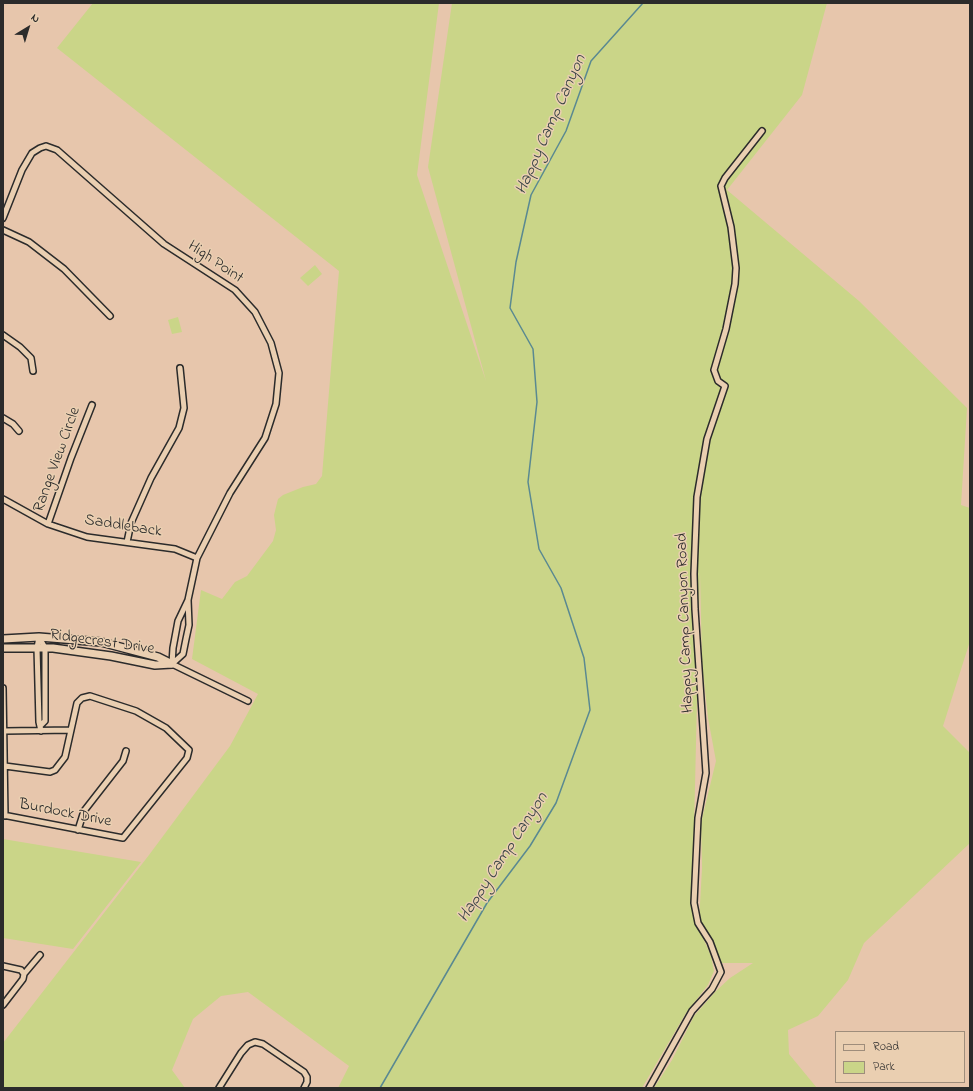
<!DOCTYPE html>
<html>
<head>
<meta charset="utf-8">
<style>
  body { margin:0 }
  #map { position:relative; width:973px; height:1091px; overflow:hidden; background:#e7c6ac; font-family:"Indie Flower",sans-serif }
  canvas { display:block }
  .frame { position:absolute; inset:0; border:4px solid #2b2b2b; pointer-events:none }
  .legend { position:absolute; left:835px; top:1031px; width:130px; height:52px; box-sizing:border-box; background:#eacfb1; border:1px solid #9e8d7b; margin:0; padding:5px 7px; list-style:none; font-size:12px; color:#2b2b2b }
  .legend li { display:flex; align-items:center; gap:8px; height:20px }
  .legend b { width:20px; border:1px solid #9e8d7b }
  .north { position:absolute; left:8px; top:8px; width:40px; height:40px; -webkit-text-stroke:3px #eacfb1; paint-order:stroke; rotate:38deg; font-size:11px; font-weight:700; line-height:16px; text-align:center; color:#2b2b2b }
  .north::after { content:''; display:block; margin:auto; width:14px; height:18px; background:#2b2b2b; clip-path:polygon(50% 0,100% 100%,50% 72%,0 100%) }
</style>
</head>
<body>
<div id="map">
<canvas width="973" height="1091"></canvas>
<div class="frame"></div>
<ul class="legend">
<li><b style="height:5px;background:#eacfb1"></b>Road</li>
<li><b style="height:11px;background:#cad588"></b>Park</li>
</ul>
<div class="north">N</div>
</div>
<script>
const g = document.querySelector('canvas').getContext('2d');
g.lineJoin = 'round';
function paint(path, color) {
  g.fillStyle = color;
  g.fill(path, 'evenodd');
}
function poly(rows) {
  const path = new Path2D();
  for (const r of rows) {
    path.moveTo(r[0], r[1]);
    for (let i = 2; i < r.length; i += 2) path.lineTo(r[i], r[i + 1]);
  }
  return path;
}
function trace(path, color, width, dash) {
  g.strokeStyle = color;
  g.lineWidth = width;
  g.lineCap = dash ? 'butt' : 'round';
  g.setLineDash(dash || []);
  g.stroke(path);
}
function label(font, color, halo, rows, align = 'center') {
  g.font = font + ' "Indie Flower",sans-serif';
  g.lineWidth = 3;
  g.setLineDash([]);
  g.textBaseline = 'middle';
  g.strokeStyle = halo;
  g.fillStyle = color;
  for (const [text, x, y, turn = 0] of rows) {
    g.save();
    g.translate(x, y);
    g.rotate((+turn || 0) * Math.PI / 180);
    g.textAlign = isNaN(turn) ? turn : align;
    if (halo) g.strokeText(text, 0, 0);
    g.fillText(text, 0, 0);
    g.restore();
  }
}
const green = poly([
  [93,3,439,3,417,175,486,381,428,167,452,3,827,3,802,95,727,190,859,301,967,408,961,505,970,508,970,641,943,726,970,753,970,843,864,943,848,980,818,1016,788,1030,789,1054,817,1088,654,1088,672,1060,694,1016,716,991,730,978,753,963,720,963,699,922,702,868,701,823,716,761,708,718,702,663,700,573,692,913,711,956,714,971,708,985,686,1013,642,1088,338,1088,349,1066,248,992,221,996,193,1019,172,1070,185,1088,3,1088,3,1043,149,855,230,746,258,694,192,659,201,590,222,599,235,582,247,576,273,541,276,530,274,515,278,499,283,495,303,487,316,484,322,476,339,271,57,48],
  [315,265,322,274,308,286,300,278],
  [178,317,182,332,172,334,168,320],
  [3,839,141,862,73,949,3,938]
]);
const stream = poly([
  [380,1088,487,903,530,846,556,803,590,710,584,658,561,588,539,549,528,482,537,402,533,349,510,308,516,262,531,195,566,131,591,61,643,3]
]);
const street = poly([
  [3,218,22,170,32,153,40,148,46,146,57,150,164,244,235,290,255,312,271,343,279,373,276,404,265,438,230,493,197,558,188,600],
  [3,230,29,242,64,269,110,316],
  [3,335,20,347,31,358,33,371],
  [3,418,13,424,19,431],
  [3,499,48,524,87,537,175,549,197,558],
  [48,524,71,458,92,405],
  [127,542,131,523,151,478,179,428,184,408,180,368],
  [188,600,189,625,186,639,183,654,172,664,173,648,178,621,188,600],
  [172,664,248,701],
  [3,688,5,816],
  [41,725,45,721,45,648,39,637,37,648,39,722,41,731],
  [5,731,71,730],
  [3,815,123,838,187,758,189,750,166,728,136,711,90,696,82,698,77,703,65,757,55,770,50,772,5,766],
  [78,830,84,811,123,761,126,751],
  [3,966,21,970,24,974,23,979,3,1005],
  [24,974,40,955],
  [219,1088,241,1053,248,1045,255,1042,263,1044,304,1072,307,1077,307,1082,304,1088],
  [649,1088,692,1011,712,989,721,972,710,942,698,923,694,903,698,818,706,773,695,609,694,574,697,497,707,439,725,386,718,381,714,370,726,329,735,284,736,268,731,227,721,186,725,178,762,131]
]);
const secondary = poly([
  [3,639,39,637,101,642,158,657,172,664],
  [3,648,53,648,111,656,155,665,172,664]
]);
const streetNames = [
  ["High Point",215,263,34],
  ["Range View Circle",58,460,-70],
  ["Saddleback",123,527,9],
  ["Happy Camp Canyon Road",686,623,-92],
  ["Ridgecrest Drive",102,643,8],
  ["Burdock Drive",65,814,11]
];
const waterNames = [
  ["Happy Camp Canyon",552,125,-66],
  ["Happy Camp Canyon",504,858,-57]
];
paint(green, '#cad588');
trace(stream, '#5a8991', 1.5);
trace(street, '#2b2b2b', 8);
trace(secondary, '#2b2b2b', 10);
trace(street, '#eacfb1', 5);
trace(secondary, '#eacfb1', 7);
label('16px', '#2b2b2b', '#eacfb1', streetNames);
label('italic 17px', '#374344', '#eacfb1', waterNames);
</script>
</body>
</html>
